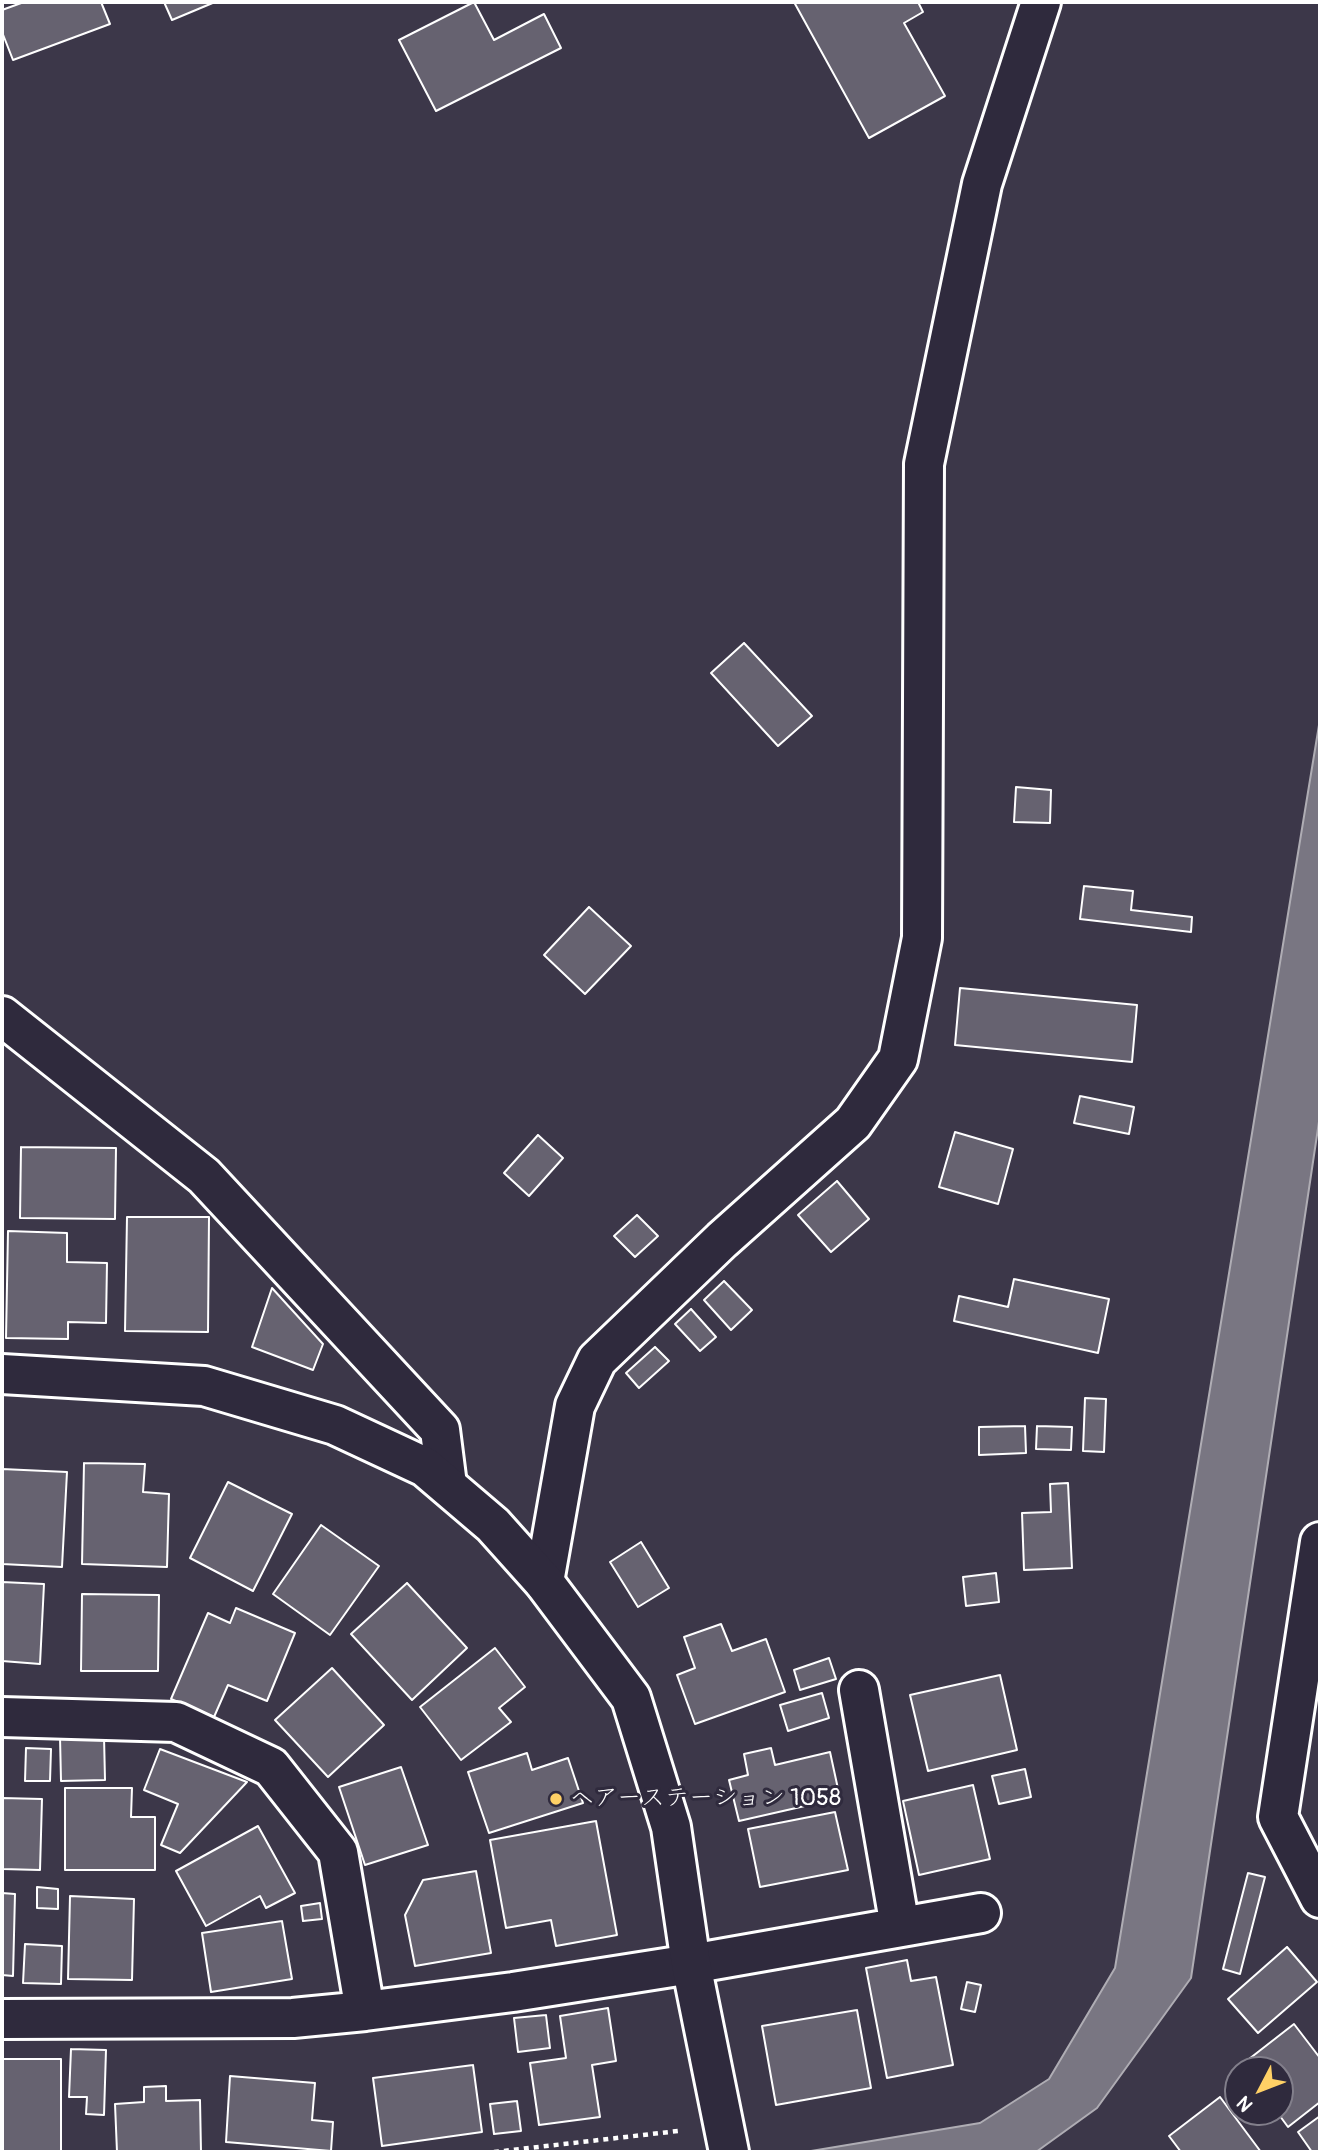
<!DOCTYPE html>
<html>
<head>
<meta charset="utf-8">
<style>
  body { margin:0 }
  #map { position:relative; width:1322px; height:2154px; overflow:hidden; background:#3c3749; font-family:Pangolin,sans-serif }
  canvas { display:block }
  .frame { position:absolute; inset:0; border:4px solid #fff; pointer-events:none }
  .north { position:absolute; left:1224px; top:2056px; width:70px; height:70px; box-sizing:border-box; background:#2f2a3d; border:2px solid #827f8b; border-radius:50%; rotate:228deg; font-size:19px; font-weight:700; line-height:28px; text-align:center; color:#fff }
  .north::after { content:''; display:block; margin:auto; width:24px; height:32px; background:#ffd166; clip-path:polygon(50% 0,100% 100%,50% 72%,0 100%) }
</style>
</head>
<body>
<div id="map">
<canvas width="1322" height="2154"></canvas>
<div class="frame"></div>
<div class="north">N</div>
</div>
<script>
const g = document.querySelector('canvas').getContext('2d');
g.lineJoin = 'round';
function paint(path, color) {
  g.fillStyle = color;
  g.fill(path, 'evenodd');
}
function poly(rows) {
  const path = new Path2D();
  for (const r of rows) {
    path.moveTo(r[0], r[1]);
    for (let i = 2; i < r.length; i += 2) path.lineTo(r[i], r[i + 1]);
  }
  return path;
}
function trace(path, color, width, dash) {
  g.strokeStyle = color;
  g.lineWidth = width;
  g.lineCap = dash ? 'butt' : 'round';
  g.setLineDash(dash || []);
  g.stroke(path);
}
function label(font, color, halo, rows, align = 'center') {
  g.font = font + ' Pangolin,"Klee One",sans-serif';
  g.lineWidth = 6;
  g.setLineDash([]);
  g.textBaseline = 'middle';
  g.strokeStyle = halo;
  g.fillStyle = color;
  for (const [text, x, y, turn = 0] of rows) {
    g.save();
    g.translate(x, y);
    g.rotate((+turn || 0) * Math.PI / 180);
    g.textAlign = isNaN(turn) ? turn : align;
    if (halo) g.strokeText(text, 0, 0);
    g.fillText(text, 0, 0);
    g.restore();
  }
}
const water = poly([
  [1320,719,1320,1115,1191,1978,1097,2108,1036,2152,805,2152,980,2123,1049,2079,1115,1968,1320,719]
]);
const building = poly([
  [24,2,101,2,110,24,13,60,2,32,2,10,24,2],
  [164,2,215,2,172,20,164,2],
  [474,2,494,40,544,14,561,48,436,111,399,40,474,2],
  [794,2,918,2,923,12,904,23,945,96,869,138,794,2],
  [744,643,812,716,778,746,711,673,744,643],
  [1016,787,1051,790,1050,823,1014,822,1016,787],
  [1084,886,1133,891,1131,910,1192,917,1191,932,1080,919,1084,886],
  [589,907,631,946,585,994,544,955,589,907],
  [960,988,1137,1005,1132,1062,955,1045,960,988],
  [1080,1096,1134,1107,1129,1134,1074,1123,1080,1096],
  [955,1132,1013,1149,998,1204,939,1187,955,1132],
  [538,1135,563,1158,529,1196,504,1173,538,1135],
  [21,1147,116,1148,115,1219,20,1218,21,1147],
  [837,1181,869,1219,831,1252,798,1215,837,1181],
  [637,1215,658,1236,635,1257,614,1236,637,1215],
  [127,1217,209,1217,208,1332,125,1331,127,1217],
  [8,1231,67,1233,67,1262,107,1263,106,1323,68,1322,68,1339,6,1338,8,1231],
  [1014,1279,1109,1299,1098,1353,954,1321,959,1296,1008,1307,1014,1279],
  [724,1281,752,1310,731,1330,704,1300,724,1281],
  [272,1288,323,1344,313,1370,252,1347,272,1288],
  [691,1309,716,1337,700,1351,675,1324,691,1309],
  [655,1347,669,1361,639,1388,626,1373,655,1347],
  [1085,1398,1106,1399,1104,1452,1083,1451,1085,1398],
  [1025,1426,1026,1453,979,1455,979,1427,1025,1426],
  [1037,1426,1072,1427,1071,1450,1036,1449,1037,1426],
  [84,1463,145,1464,143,1492,169,1494,167,1567,82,1564,84,1463],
  [2,1469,67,1472,62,1567,2,1564,2,1469],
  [228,1482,292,1514,253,1591,190,1558,228,1482],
  [1068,1483,1072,1568,1024,1570,1022,1513,1051,1512,1050,1484,1068,1483],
  [321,1525,379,1566,330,1635,273,1594,321,1525],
  [641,1542,669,1588,638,1607,610,1562,641,1542],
  [996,1573,999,1602,966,1606,963,1577,996,1573],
  [2,1582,44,1584,40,1664,2,1661,2,1582],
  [407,1583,467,1648,412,1700,351,1634,407,1583],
  [82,1594,159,1595,158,1671,81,1671,82,1594],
  [236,1608,295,1633,267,1701,228,1685,214,1717,171,1699,208,1613,230,1623,236,1608],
  [721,1624,732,1651,766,1639,785,1692,695,1724,677,1675,695,1668,684,1637,721,1624],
  [495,1648,525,1687,499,1708,511,1722,461,1760,420,1707,495,1648],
  [829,1658,836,1679,800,1690,794,1670,829,1658],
  [332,1668,384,1725,328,1777,275,1720,332,1668],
  [1000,1675,1017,1750,928,1771,910,1695,1000,1675],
  [822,1693,829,1718,788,1731,780,1705,822,1693],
  [104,1736,105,1780,61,1781,60,1737,104,1736],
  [26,1748,51,1749,50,1781,25,1781,26,1748],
  [771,1748,775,1765,830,1752,840,1798,739,1821,729,1780,748,1775,744,1754,771,1748],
  [160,1749,247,1782,180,1853,161,1845,178,1804,144,1790,160,1749],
  [527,1753,532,1770,568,1758,583,1803,489,1833,468,1772,527,1753],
  [401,1767,428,1845,365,1865,339,1787,401,1767],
  [1025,1769,1031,1797,999,1804,992,1776,1025,1769],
  [973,1785,990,1859,919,1875,903,1801,973,1785],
  [65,1788,132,1788,131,1817,155,1817,155,1870,65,1870,65,1788],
  [2,1798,42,1799,40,1870,2,1869,2,1798],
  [835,1812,848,1870,760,1887,748,1829,835,1812],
  [596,1821,617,1935,556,1946,551,1920,506,1928,490,1840,596,1821],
  [258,1826,295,1893,266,1908,260,1896,206,1926,176,1871,258,1826],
  [476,1871,491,1953,415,1966,405,1915,423,1880,476,1871],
  [1248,1873,1265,1877,1240,1974,1223,1969,1248,1873],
  [37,1887,58,1889,58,1909,37,1908,37,1887],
  [2,1893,15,1894,13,1976,2,1975,2,1893],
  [70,1896,134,1899,132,1980,68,1979,70,1896],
  [320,1903,322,1919,303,1921,301,1906,320,1903],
  [282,1921,292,1979,211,1992,202,1933,282,1921],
  [25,1944,62,1946,61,1984,23,1983,25,1944],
  [1287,1947,1317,1982,1258,2033,1228,1999,1287,1947],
  [907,1960,911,1981,936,1977,953,2065,887,2078,866,1968,907,1960],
  [967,1982,981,1985,975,2012,961,2009,967,1982],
  [608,2008,616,2061,592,2065,600,2117,539,2125,530,2063,566,2058,560,2016,608,2008],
  [857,2010,871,2088,776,2105,762,2026,857,2010],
  [546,2015,550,2048,518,2052,514,2018,546,2015],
  [1294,2024,1320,2058,1320,2102,1288,2127,1277,2112,1280,2112,1280,2070,1244,2070,1240,2066,1294,2024],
  [71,2049,106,2050,104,2115,86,2114,87,2097,69,2097,71,2049],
  [2,2059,61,2059,61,2152,2,2152,2,2059],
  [473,2065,482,2132,382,2146,373,2078,473,2065],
  [230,2076,315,2083,312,2120,333,2122,331,2151,226,2142,230,2076],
  [166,2086,166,2101,200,2100,201,2152,117,2152,115,2104,144,2102,144,2087,166,2086],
  [1220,2097,1261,2152,1181,2152,1169,2136,1220,2097],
  [517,2101,521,2131,494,2134,490,2104,517,2101],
  [1320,2116,1320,2152,1312,2152,1298,2132,1320,2116]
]);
const path = poly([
  [494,2152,678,2131]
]);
const street = poly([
  [2,1016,204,1176,440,1430,447,1485],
  [1320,1542,1278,1817,1320,1898],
  [544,1582,575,1406,597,1360,722,1240,853,1123,898,1059,922,938,924,464,982,184,1041,2],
  [859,1690,900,1927],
  [2,1717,176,1722,271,1767,338,1852,365,2011],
  [2,2019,293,2018,365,2011,513,1992,691,1964,981,1913]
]);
const secondary = poly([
  [2,1374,204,1386,335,1425,425,1467,493,1525,544,1582,631,1698,671,1827,691,1964,729,2152]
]);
const markers = [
  [556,1799,7,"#ffd166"]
];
const poiNames = [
  ["ヘアーステーション 1058",570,1799]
];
paint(water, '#797682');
trace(water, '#afadb4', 2);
paint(building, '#666270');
trace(building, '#fff', 2);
trace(street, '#fff', 44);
trace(secondary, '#fff', 44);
trace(path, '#fff', 4.5, [5, 5]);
trace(street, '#2f2a3d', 38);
trace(secondary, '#2f2a3d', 38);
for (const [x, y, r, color] of markers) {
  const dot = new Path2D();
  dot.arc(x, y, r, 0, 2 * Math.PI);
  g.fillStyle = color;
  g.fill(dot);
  trace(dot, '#2f2a3d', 2.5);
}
label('24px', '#fff', '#2f2a3d', poiNames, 'left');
</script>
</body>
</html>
